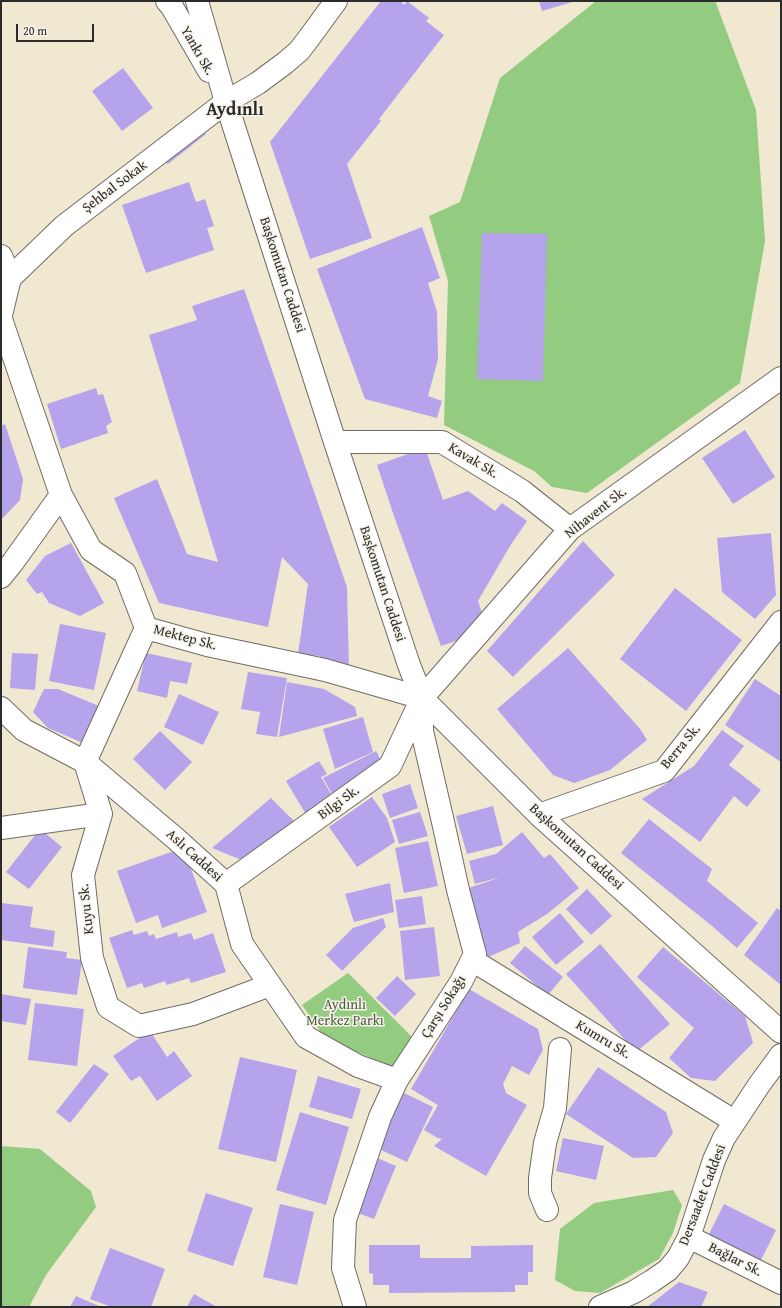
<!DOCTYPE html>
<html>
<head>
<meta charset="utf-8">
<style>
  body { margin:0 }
  #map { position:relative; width:782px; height:1308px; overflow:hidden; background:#f1e8d1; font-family:"Gentium Book Plus",serif }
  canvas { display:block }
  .frame { position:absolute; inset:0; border:2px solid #2b2b2b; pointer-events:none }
  .scale { position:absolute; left:16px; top:24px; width:78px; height:18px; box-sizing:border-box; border:2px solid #2b2b2b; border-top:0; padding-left:5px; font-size:12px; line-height:14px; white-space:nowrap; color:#2b2b2b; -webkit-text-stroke:3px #f7f3e8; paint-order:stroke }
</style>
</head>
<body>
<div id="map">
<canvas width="782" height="1308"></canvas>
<div class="frame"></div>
<div class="scale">20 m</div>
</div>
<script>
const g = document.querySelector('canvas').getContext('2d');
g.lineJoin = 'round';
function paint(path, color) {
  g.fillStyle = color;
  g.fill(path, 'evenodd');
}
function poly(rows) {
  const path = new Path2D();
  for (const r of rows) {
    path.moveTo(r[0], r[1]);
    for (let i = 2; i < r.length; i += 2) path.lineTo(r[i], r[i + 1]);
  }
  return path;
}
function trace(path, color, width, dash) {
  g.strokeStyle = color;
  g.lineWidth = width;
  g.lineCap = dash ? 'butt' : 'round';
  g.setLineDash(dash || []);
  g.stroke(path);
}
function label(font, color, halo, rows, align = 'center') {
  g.font = font + ' "Gentium Book Plus",serif';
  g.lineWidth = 3;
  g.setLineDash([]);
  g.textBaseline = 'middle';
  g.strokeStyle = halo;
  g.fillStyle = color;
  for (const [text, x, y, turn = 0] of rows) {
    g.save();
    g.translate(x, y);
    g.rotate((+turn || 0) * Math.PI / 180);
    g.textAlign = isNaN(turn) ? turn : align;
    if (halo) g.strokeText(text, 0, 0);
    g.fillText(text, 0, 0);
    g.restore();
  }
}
const green = poly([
  [596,1,715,1,716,3,756,110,765,241,740,383,587,493,552,487,534,471,444,425,448,281,429,216,460,202,500,78],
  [348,973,412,1037,392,1067,325,1038,302,1005],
  [1,1146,40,1149,91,1191,96,1207,46,1275,29,1307,1,1307],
  [673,1190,682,1205,673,1233,659,1259,600,1293,575,1291,555,1280,560,1229,594,1203]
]);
const building = poly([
  [381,1,400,1,404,5,407,1,429,18,426,21,444,35,379,119,381,121,347,164,372,238,310,259,270,142],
  [539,1,576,1,542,11],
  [123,68,153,108,122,131,92,91],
  [200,126,206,134,168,164,160,157],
  [189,182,196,202,205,199,214,226,207,228,214,250,146,273,122,205],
  [422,227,440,278,428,283,437,312,438,359,428,396,442,401,437,418,365,399,317,269],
  [482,233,547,234,543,381,477,379],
  [244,289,347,587,349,667,320,665,320,656,298,654,308,584,282,557,268,627,159,603,114,498,157,479,187,554,218,562,149,335,197,320,192,306],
  [96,388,98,395,103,394,112,422,106,426,108,433,61,449,47,404],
  [5,424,23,479,20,500,1,520,1,426],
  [745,430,775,477,733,504,702,458],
  [425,448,443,500,468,491,495,511,502,503,527,521,510,546,478,601,482,613,464,638,441,646,394,516,377,465],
  [771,533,776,595,755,619,722,592,717,538],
  [583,541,615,575,513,677,487,651],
  [71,543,104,603,80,616,49,603,42,592,37,594,26,580,45,556],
  [675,588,742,640,686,711,620,659],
  [60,624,106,633,94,690,49,681],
  [568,648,641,730,647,740,610,770,574,783,553,775,497,709],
  [12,653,38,654,35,690,10,688],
  [146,653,192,663,187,684,170,681,167,698,137,691],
  [248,672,287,678,277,737,256,734,260,712,241,709],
  [755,679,781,696,781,762,725,725],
  [287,682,324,689,355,707,357,716,279,737],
  [44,689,58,689,99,706,83,743,48,728,33,712],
  [179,694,219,712,203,745,164,727],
  [363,717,373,752,335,769,323,729],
  [722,730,744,746,729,765,761,790,747,807,734,796,700,842,642,799,694,766],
  [160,731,192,762,165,790,133,759],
  [376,751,382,762,335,799,323,778],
  [319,761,327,774,321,777,334,799,307,816,286,781],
  [410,784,418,808,390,818,382,794],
  [372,797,387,818,395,842,357,867,329,827],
  [271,798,297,824,254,855,239,859,212,848],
  [493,806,503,845,467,854,456,816],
  [420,812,428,836,399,844,392,820],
  [649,819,712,869,707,881,758,923,737,948,712,926,621,853],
  [40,829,62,847,29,889,6,872],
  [522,832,544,858,550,854,579,888,547,914,518,932,520,943,486,958,463,890,501,877,475,884,469,861,496,854],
  [428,841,438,886,404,893,395,848],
  [174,851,190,866,207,912,162,928,158,915,136,923,117,871],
  [390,883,394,912,354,922,345,894],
  [587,889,612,916,591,935,566,909],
  [422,896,426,924,399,928,395,900],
  [2,903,33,907,30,927,55,931,53,947,1,940],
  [777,908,781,911,781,985,744,955],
  [560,913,584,942,556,965,532,937],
  [383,918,386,927,342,971,326,955,353,928],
  [434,927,440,976,405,980,400,931],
  [132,930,134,935,147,931,149,936,154,934,156,939,177,932,178,937,191,933,194,940,213,933,226,972,191,983,189,978,167,985,165,981,144,988,142,983,127,988,109,938],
  [600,944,670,1024,636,1052,566,974],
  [525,946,563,977,548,995,510,963],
  [28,947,67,952,66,958,82,960,77,995,23,988],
  [663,947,745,1016,753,1043,715,1081,691,1078,669,1058,694,1028,637,977],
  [397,976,416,994,395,1016,376,998],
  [469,989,538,1029,543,1050,529,1075,512,1066,503,1084,506,1093,527,1105,486,1176,434,1146,442,1139,438,1138,424,1130,438,1105,411,1089],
  [1,994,31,999,26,1025,1,1021],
  [35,1003,84,1009,77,1066,28,1060],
  [150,1031,167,1057,174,1051,192,1076,157,1101,140,1076,131,1081,113,1056],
  [240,1057,297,1070,276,1162,218,1149],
  [94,1064,109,1074,70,1123,56,1112],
  [598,1067,666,1112,673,1133,656,1157,633,1158,566,1114],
  [318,1076,361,1089,352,1119,309,1107],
  [404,1093,433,1107,407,1162,377,1148],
  [300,1112,349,1127,326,1205,276,1190],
  [563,1138,604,1146,596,1180,556,1171],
  [377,1158,396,1166,374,1219,355,1212],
  [206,1193,253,1208,233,1266,187,1251],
  [280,1204,314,1212,297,1285,263,1277],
  [724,1204,776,1230,761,1260,751,1255,747,1263,705,1242],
  [369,1245,420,1245,420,1258,471,1258,471,1246,533,1245,533,1272,528,1272,528,1285,515,1285,515,1292,389,1293,389,1285,373,1285,373,1274,369,1273],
  [110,1248,165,1269,151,1307,112,1307,90,1299],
  [679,1282,708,1292,701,1307,647,1307],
  [194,1294,217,1307,187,1307],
  [76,1296,101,1307,70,1307]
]);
const minor = poly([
  [167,1,172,7,209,71],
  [197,1,226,102,335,442,409,665,422,698,539,815,781,1032],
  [1,256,10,278,1,315],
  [10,278,64,226,226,102,258,83,285,63,299,51,309,38,336,1],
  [1,319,61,495,91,550,125,573,146,628,207,645,325,670,422,698],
  [335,442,442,442,522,491,570,529],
  [1,577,13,562,61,495],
  [146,628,85,762,101,814,83,875,92,958,108,1007,139,1026,193,1014,270,985],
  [1,708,24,730,85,762,175,838,226,884,242,944,306,1037,358,1066,397,1080],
  [539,815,664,771,781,622],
  [1,828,101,814],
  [226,884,390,766,422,698,570,529,781,378],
  [472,960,734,1121],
  [547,1210,540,1193,540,1178,545,1143,555,1108,560,1049],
  [689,1237,781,1283],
  [355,1307,343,1268,345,1220,380,1117,397,1080,461,982,475,954,458,890,443,822,422,731,422,705],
  [600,1307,634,1292,652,1281,668,1270,678,1258,689,1237,714,1160,724,1138,759,1085,781,1055]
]);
const streetNames = [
  ["Yankı Sk.",197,51,60],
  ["Şehbal Sokak",115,187,-37],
  ["Başkomutan Caddesi",282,275,72],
  ["Kavak Sk.",473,461,31],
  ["Nihavent Sk.",596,513,-38],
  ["Başkomutan Caddesi",382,584,72],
  ["Mektep Sk.",185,638,15],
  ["Berra Sk.",681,747,-50],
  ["Bilgi Sk.",339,803,-36],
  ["Başkomutan Caddesi",576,847,42],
  ["Aslı Caddesi",194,856,42],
  ["Kuyu Sk.",87,909,-96],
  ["Çarşı Sokağı",444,1007,-58],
  ["Kumru Sk.",603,1040,31],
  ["Dersaadet Caddesi",703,1195,-69],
  ["Bağlar Sk.",735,1260,27]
];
const parkNames = [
  ["Aydınlı",345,1005],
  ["Merkez Parkı",345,1021]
];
const districtNames = [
  ["Aydınlı",235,110]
];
paint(green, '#93cc80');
paint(building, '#b5a3ec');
trace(minor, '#706d65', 24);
trace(minor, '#fff', 22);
label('14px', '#2b2b2b', '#f7f3e8', streetNames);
label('14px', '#4a5b44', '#f7f3e8', parkNames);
label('bold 18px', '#2b2b2b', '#f7f3e8', districtNames);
</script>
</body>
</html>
